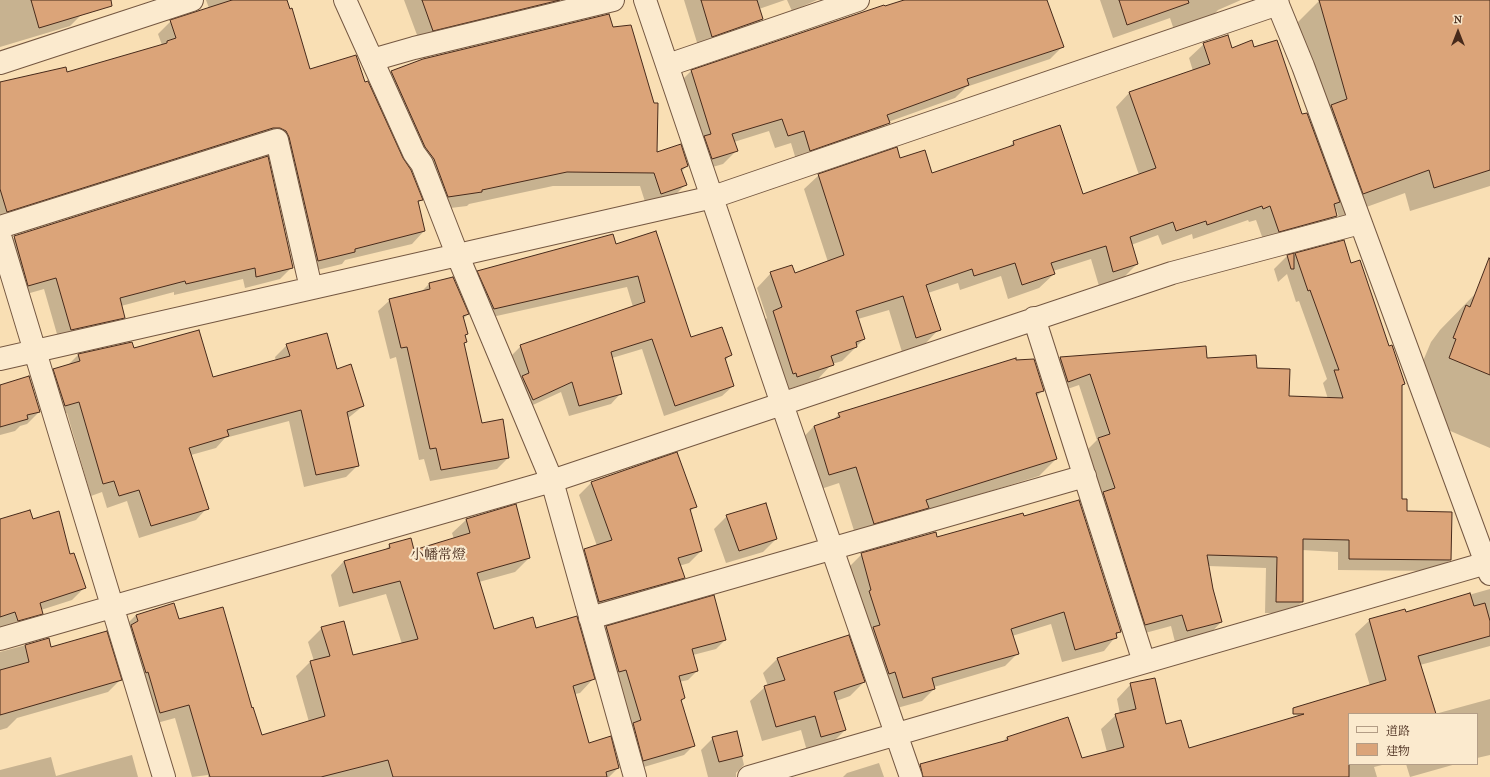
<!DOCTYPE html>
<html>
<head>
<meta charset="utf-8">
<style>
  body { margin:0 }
  #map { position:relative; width:1490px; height:777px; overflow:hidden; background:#f9dfb4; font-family:"IM FELL French Canon","Noto Serif JP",serif }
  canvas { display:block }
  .legend { position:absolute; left:1348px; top:713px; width:130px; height:52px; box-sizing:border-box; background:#fbeace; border:1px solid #b39d86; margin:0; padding:5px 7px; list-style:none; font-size:12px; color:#472a1b }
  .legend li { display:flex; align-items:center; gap:8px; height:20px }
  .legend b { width:20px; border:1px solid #b39d86 }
  .north { position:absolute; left:1438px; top:12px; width:40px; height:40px; -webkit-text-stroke:3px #fbeace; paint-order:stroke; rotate:0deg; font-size:11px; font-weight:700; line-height:16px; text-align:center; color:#472a1b }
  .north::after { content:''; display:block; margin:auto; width:14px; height:18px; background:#472a1b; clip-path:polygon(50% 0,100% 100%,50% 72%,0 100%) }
</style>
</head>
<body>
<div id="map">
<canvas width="1490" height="777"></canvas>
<ul class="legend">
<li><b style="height:5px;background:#fbeace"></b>道路</li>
<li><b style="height:11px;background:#dba479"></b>建物</li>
</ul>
<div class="north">N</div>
</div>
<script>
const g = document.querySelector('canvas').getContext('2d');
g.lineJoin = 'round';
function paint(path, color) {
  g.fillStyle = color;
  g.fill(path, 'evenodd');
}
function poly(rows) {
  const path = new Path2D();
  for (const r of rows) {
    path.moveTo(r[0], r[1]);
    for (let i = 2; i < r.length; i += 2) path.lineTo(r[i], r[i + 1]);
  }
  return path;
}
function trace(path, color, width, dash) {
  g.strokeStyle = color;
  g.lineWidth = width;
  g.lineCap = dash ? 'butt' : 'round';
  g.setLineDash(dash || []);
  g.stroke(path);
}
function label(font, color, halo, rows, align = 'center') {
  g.font = font + ' "IM FELL French Canon","Noto Serif JP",serif';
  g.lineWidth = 4;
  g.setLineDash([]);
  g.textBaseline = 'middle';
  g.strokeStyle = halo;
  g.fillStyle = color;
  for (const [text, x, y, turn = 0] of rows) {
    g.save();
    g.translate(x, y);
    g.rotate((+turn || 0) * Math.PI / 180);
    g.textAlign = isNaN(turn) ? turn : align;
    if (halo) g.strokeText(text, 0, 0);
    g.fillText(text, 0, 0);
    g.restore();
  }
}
const shadow = poly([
  [0,0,88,0,81,15,70,26,0,47],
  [206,0,287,0,309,70,364,83,421,200,417,204,424,231,412,244,345,260,342,264,305,273,277,150,0,222,0,85,67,73,162,45,158,34,171,21,209,8],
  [404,0,560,0,548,12,420,43],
  [684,0,785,0,759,9,762,19,749,32,699,49],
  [787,0,817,0,792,11],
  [909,0,1042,0,1063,46,1050,59,966,87,955,98,888,122,875,136,797,163,791,143,775,148,769,131,734,142,736,151,723,164,699,171,678,84,691,71],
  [1100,0,1241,0,1218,10,1205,24,1175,33,1170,18,1113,38],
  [1320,0,1490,0,1490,186,1410,211,1405,193,1339,217,1335,206,1333,207,1336,216,1322,230,1265,245,1256,220,1249,222,1248,220,1193,239,1192,234,1162,245,1158,235,1131,245,1137,264,1123,278,1099,286,1091,259,1053,271,1054,274,1039,288,1008,299,1001,276,960,290,958,283,928,293,939,329,925,344,902,352,889,310,858,319,864,339,842,361,832,364,818,379,783,391,759,326,767,318,757,288,771,273,794,274,828,262,804,189,819,175,900,159,931,174,1006,149,1014,142,1083,195,1139,175,1116,107,1130,92,1193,71,1189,58,1204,44,1232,49,1253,49,1311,126,1321,115,1296,24],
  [423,60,687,166,681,172,685,185,671,199,647,208,640,186,553,186,469,204,467,206,434,210,377,86,391,72],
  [15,237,292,267,280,279,245,288,243,279,174,295,174,292,121,306,124,317,112,329,59,341,44,289,16,297,3,248],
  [615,246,690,338,730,355,725,361,733,386,722,396,664,416,642,349,612,358,621,393,611,404,569,416,561,392,522,410,510,357,521,346,633,307,627,287,483,319,467,282,478,271],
  [1296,254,1350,264,1404,384,1401,387,1401,500,1406,512,1450,560,1439,571,1338,570,1338,552,1302,550,1302,602,1290,613,1265,613,1266,568,1208,566,1221,622,1210,634,1175,642,1171,626,1134,636,1087,450,1097,440,1079,385,1056,393,1049,370,1060,358,1206,347,1206,359,1256,369,1288,397,1328,399,1323,383,1327,379,1299,301,1296,302,1287,274,1278,282,1274,269,1287,256,1293,255,1293,256],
  [429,284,468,314,463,319,467,334,464,337,466,341,463,344,482,424,508,458,497,469,430,481,424,459,419,460,396,357,390,359,378,311,390,300,421,292],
  [1475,294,1490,300,1490,448,1434,424,1441,405,1414,394,1418,373,1431,342,1440,330],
  [131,343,133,349,212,378,276,361,275,357,287,345,336,370,363,406,347,419,358,465,346,477,304,487,289,421,225,438,216,448,191,455,207,508,196,520,139,538,127,501,107,508,102,492,91,496,67,413,53,417,42,382,54,370,67,366,78,355],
  [0,386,39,412,27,424,20,426,15,431,0,435],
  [1043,390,1036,397,1056,459,1039,476,923,512,857,540,839,483,812,492,797,444,814,426,832,421,839,414],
  [591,483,695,506,690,512,701,551,689,563,679,566,683,578,671,590,587,614,572,562,584,550,597,546,579,495],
  [727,516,776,539,763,552,726,563,714,529],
  [0,520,32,520,70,555,84,588,72,600,41,610,42,613,29,626,0,634],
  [466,520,529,558,515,572,479,582,493,630,536,629,593,679,580,693,575,694,589,744,618,768,609,777,208,777,208,775,192,777,175,718,146,726,122,629,136,615,178,620,251,709,261,737,309,722,296,676,310,662,314,661,308,642,322,628,352,656,402,644,386,594,339,607,331,575,344,561,384,551,390,545,414,551,454,539,452,533],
  [936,538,1120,631,1104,651,1062,662,1051,624,1012,636,1018,653,1005,666,934,687,934,689,922,701,890,710,849,567,862,554],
  [1490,589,1490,646,1420,665,1435,714,1490,699,1490,755,1477,758,1477,714,1349,714,1349,764,1386,764,1374,767,1377,777,917,777,931,762,1002,743,1007,737,1082,762,1107,752,1101,729,1116,715,1120,714,1117,699,1131,684,1188,750,1313,712,1370,686,1355,634,1370,620,1405,613],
  [713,597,725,640,716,649,693,655,697,671,688,680,679,682,684,698,681,702,694,745,684,755,634,770,597,637,606,627],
  [48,639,50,649,120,680,108,692,17,718,7,728,0,730,0,652],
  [778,658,864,682,850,696,836,701,845,730,831,744,807,751,801,730,762,741,750,701,765,687,768,686,763,673],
  [736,732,744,765,736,773,736,777,708,777,701,750,713,738],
  [132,755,138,777,0,777,0,770,51,757,56,776],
  [879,763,884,777,843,777,847,773],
  [1406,764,1456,764,1410,777]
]);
const building = poly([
  [31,0,111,0,112,6,39,28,31,0],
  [232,0,287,0,290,9,292,8,310,69,356,55,365,82,368,81,403,158,411,170,423,200,418,201,425,231,355,249,355,252,318,261,289,137,286,131,280,128,273,128,7,212,0,189,0,82,66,67,67,72,167,43,167,41,176,38,170,20,232,0],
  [422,0,560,0,433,31,422,0],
  [701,0,757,0,763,19,712,37,701,0],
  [904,0,1047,0,1064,47,967,79,969,85,887,115,890,123,810,151,804,131,788,136,782,119,732,134,738,151,712,159,704,136,711,134,691,70,884,5,885,6,904,0],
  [1119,0,1188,0,1189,3,1127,25,1119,0],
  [1319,0,1490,0,1490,170,1434,188,1429,170,1363,194,1331,105,1347,99,1319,0],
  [609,14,613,27,631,25,654,103,658,103,657,152,681,144,688,166,681,169,687,185,661,194,654,173,567,172,482,190,482,192,448,197,434,159,425,147,391,71,423,59,609,14],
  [1228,35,1232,48,1252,40,1254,47,1277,40,1302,114,1307,113,1340,202,1334,204,1337,216,1279,232,1270,206,1263,209,1262,206,1207,225,1206,221,1176,231,1173,222,1130,237,1138,264,1113,272,1106,246,1051,263,1055,274,1022,285,1015,263,974,276,972,269,926,285,941,330,916,338,903,296,856,311,865,339,856,342,857,347,831,356,834,365,797,377,796,373,793,374,773,311,782,307,770,272,792,265,795,273,844,255,818,174,897,147,900,158,925,150,932,173,1014,145,1013,141,1060,125,1083,194,1156,168,1129,92,1210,64,1203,43,1228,35],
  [268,156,293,268,256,277,255,268,186,284,185,281,120,298,125,318,71,330,56,278,28,286,14,236,268,156],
  [656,231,691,337,722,327,732,355,725,358,734,386,675,406,652,339,611,352,622,394,579,406,572,382,533,400,522,376,529,373,520,345,645,302,638,276,494,309,477,271,613,234,616,244,656,231],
  [1344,240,1351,263,1360,260,1389,346,1392,345,1405,384,1402,385,1402,499,1407,499,1407,511,1452,512,1451,560,1349,559,1349,540,1303,539,1303,602,1276,602,1277,557,1207,555,1213,589,1222,622,1187,631,1182,615,1145,625,1103,492,1115,488,1098,438,1110,434,1090,374,1068,382,1060,357,1206,346,1207,358,1256,355,1257,368,1290,369,1289,396,1343,398,1334,370,1339,370,1310,290,1308,291,1295,253,1344,240],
  [1294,253,1294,269,1291,269,1287,255,1294,253],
  [1489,258,1490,259,1490,375,1449,358,1456,339,1453,338,1466,305,1470,307,1489,258],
  [453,277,469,314,463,316,468,334,465,335,467,342,464,343,482,423,503,419,509,458,441,470,436,448,430,449,407,347,401,348,389,299,430,289,429,283,453,277],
  [199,330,213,377,290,356,286,344,327,333,337,369,351,364,364,406,347,412,359,466,316,475,301,410,227,430,229,436,189,448,209,509,151,526,139,490,119,496,114,481,103,484,79,402,65,406,53,369,80,361,78,354,132,342,134,348,199,330],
  [1016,358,1016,360,1034,359,1044,391,1036,393,1057,459,926,500,929,508,874,524,856,467,829,475,814,426,840,417,838,413,1016,358],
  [29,376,40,412,27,415,28,419,0,427,0,385,29,376],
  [677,452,697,507,690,509,702,551,678,558,685,578,599,602,584,549,612,540,591,482,677,452],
  [1079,500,1121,632,1116,633,1117,638,1075,650,1064,612,1011,629,1019,654,932,678,935,689,903,698,895,672,889,674,873,627,880,625,869,591,871,590,861,553,936,532,937,537,1023,513,1024,516,1079,500],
  [766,503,777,539,739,551,726,515,766,503],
  [516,504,530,558,477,573,494,629,533,617,536,628,577,616,595,679,573,686,589,743,611,736,619,768,606,772,607,777,393,777,388,760,321,777,210,777,189,705,160,713,148,672,146,673,131,625,138,621,136,615,174,603,179,619,223,607,252,708,253,707,262,735,325,716,310,661,330,656,321,627,344,621,353,655,418,639,400,581,353,593,344,561,390,548,389,544,411,538,414,550,470,533,466,519,516,504],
  [30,510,33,519,59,511,70,554,74,553,86,588,40,603,43,614,18,621,15,612,0,617,0,519,30,510],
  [1470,593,1474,606,1485,603,1490,621,1490,636,1418,656,1436,714,1349,714,1349,777,923,777,920,764,1008,740,1007,737,1068,717,1082,758,1124,747,1115,714,1136,709,1130,683,1155,678,1166,724,1181,720,1189,748,1304,714,1293,714,1293,708,1386,680,1369,619,1405,609,1406,612,1470,593],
  [714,595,726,640,692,649,698,671,679,676,685,698,681,700,695,746,643,761,633,723,641,720,626,670,619,672,606,626,714,595],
  [107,631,122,680,0,715,0,670,29,662,25,645,49,638,51,647,107,631],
  [849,635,865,682,834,692,846,730,821,737,815,716,776,727,764,686,785,680,777,658,849,635],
  [737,731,743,756,719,762,712,737,737,731]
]);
const minor = poly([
  [345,0,414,153,422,164,457,254,552,481,635,777],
  [645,0,782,404,911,777],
  [1276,0,1303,66,1490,574],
  [372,60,414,48,613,0],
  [0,63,192,0],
  [668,65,858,0],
  [0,227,277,140,311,288],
  [0,236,164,777],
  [1034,318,1144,662],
  [0,359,713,197,1278,4],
  [590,618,1085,476],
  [0,639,552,481,1172,273,1360,223],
  [749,777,1490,562]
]);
const quarterNames = [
  ["小幡常燈",438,556]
];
paint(shadow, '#0003');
paint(building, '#dba479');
trace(building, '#472a1b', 1);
trace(minor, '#745741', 24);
trace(minor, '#fbeace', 22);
label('14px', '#472a1b', '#fbeace', quarterNames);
</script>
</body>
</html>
